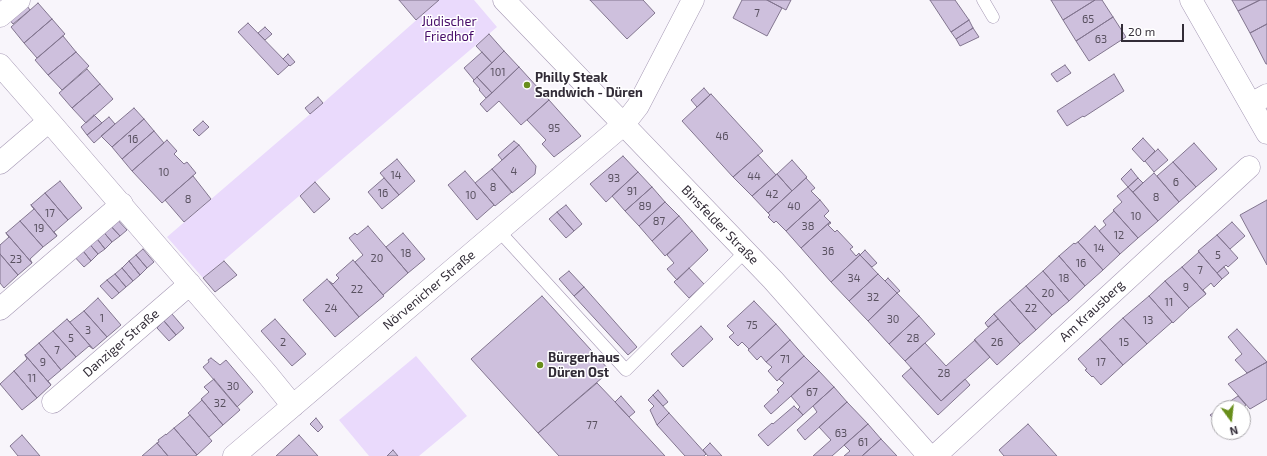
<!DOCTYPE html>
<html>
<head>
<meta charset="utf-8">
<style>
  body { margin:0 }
  #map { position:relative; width:1267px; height:456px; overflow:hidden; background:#f8f5fb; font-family:"Exo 2",sans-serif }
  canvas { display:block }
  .north { position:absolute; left:1211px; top:400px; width:40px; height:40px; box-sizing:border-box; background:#fff; border:1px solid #adabaf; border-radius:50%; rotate:165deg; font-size:11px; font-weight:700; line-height:16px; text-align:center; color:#322c37 }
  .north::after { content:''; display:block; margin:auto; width:14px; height:18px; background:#688e1b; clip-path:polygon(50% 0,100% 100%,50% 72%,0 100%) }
  .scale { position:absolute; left:1121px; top:24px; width:63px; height:18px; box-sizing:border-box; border:2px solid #322c37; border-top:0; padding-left:5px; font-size:12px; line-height:14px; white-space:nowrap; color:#322c37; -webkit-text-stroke:3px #fff; paint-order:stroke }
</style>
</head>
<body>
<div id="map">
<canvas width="1267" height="456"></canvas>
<div class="north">N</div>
<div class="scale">20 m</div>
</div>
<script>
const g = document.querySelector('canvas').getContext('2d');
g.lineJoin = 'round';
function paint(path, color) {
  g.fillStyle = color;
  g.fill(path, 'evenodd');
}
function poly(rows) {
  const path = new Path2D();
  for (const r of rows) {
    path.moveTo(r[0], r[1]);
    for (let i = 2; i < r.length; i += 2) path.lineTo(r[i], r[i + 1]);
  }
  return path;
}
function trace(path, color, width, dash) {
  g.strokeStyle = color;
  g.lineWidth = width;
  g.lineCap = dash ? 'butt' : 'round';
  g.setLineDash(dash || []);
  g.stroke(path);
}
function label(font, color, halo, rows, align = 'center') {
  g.font = font + ' "Exo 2",sans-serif';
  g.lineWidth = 3;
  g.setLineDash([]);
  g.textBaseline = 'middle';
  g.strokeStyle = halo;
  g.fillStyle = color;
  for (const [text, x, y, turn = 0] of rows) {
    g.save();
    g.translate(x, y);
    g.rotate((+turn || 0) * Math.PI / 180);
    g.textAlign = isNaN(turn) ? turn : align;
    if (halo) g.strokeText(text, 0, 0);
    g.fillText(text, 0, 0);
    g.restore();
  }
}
const green = poly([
  [439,0,474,0,497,27,203,278,167,237,323,103],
  [416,356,467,416,419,456,369,456,339,420]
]);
const building = poly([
  [399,0,439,0,416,20,399,0],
  [590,0,643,0,655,13,627,39,590,0],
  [742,0,767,0,782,8,767,36,733,18,742,0],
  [767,0,791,0,786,10,767,0],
  [930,0,955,0,969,20,951,32,930,0],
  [1051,0,1095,0,1063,20,1051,0],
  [1095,0,1102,0,1113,17,1076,41,1063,20,1095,0],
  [1232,0,1260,0,1238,11,1232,0],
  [1260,0,1267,0,1267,24,1250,33,1238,11,1260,0],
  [25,3,30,10,13,24,8,18,25,3],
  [38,3,52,19,24,43,11,27,38,3],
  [1113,17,1126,37,1089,61,1076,41,1113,17],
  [52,19,65,34,37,58,24,43,52,19],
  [969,20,973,28,956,39,951,32,969,20],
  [248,23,289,65,278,75,238,32,248,23],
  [1267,24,1267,64,1266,64,1250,33,1267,24],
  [265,27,272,34,265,40,258,33,265,27],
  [973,28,979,37,960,46,956,39,973,28],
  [489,34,504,51,492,63,476,46,489,34],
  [63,36,76,52,48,75,35,60,63,36],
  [504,51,519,67,492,93,477,77,504,51],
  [76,52,89,66,62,90,48,75,76,52],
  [482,52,492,63,474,80,464,68,482,52],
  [288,54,295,62,290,66,283,59,288,54],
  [1065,65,1071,73,1057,82,1051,74,1065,65],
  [519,67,549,100,521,125,499,101,487,112,480,104,519,67],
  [87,69,100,84,72,108,59,93,87,69],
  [1114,74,1124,91,1084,117,1083,116,1067,126,1057,111,1114,74],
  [477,77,492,93,486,98,479,90,480,89,473,81,477,77],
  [100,84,113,99,86,123,72,108,100,84],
  [704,88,710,95,697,107,691,100,704,88],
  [711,94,763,151,733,177,682,121,711,94],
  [318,97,323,103,310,114,305,108,318,97],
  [549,100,581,136,554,157,542,144,546,140,527,120,549,100],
  [134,108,144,119,112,147,101,136,134,108],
  [94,115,102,123,87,135,81,127,94,115],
  [109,117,115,124,94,143,87,135,109,117],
  [144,119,154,131,122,159,112,147,144,119],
  [203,121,209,127,199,136,193,130,203,121],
  [154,131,164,143,132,171,122,159,154,131],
  [1143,138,1155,151,1144,162,1132,149,1143,138],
  [167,140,177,151,174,154,184,164,187,162,196,173,162,203,132,171,167,140],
  [514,141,519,145,502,160,498,155,514,141],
  [1194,143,1217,169,1196,187,1173,162,1194,143],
  [519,145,536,166,535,174,512,193,492,169,519,145],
  [1158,149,1168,160,1154,172,1145,161,1158,149],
  [758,155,776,175,752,196,733,177,758,155],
  [623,156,638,172,606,202,590,184,623,156],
  [397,159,415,181,399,195,380,173,397,159],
  [792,160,807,177,792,191,777,174,792,160],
  [1173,162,1196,187,1179,202,1157,176,1173,162],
  [492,169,512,192,495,206,475,183,492,169],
  [1131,169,1138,178,1128,187,1121,179,1131,169],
  [465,171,494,205,477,220,448,185,465,171],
  [638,172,652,187,625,211,612,196,638,172],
  [1154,173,1179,202,1158,221,1133,192,1154,173],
  [777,174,792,191,768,213,752,196,777,174],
  [193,176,211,199,184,222,165,200,193,176],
  [384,178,399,195,382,209,368,192,384,178],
  [806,178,815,188,811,191,820,200,786,231,776,221,774,223,768,217,770,215,768,213,806,178],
  [1138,178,1143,183,1133,192,1128,187,1138,178],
  [60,181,82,208,68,220,45,193,60,181],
  [315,182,330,199,314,213,300,196,315,182],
  [652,187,665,202,639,226,625,211,652,187],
  [1128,187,1158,221,1138,238,1113,210,1122,202,1117,196,1128,187],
  [45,193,68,220,54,232,57,236,31,205,45,193],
  [820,200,829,211,824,216,830,222,801,248,786,231,820,200],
  [1267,200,1267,265,1240,215,1267,200],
  [665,202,679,216,652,241,639,226,665,202],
  [31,205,57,236,43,247,20,221,34,209,31,205],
  [566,205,582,224,574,231,557,212,566,205],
  [1114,211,1138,238,1120,254,1099,231,1106,225,1103,221,1114,211],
  [557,212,574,231,566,238,549,219,557,212],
  [679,216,692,231,665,256,652,241,679,216],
  [115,217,127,230,120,236,108,223,115,217],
  [20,221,43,247,30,259,32,263,6,233,20,221],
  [830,222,831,223,828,225,835,232,837,230,853,247,850,249,856,256,859,253,860,255,831,282,801,248,830,222],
  [1232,222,1245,236,1230,249,1217,235,1232,222],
  [108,223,120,236,112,242,101,229,108,223],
  [368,226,408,273,383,295,355,262,363,255,349,238,355,233,357,235,368,226],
  [1095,226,1120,254,1103,270,1078,242,1095,226],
  [101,229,112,242,105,249,94,235,101,229],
  [692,231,708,250,677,280,667,269,674,263,667,255,692,231],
  [6,233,32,263,18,275,0,254,0,245,9,237,6,233],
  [403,233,425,259,408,273,386,247,403,233],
  [94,235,105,249,98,254,87,241,94,235],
  [1217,235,1238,258,1228,267,1226,265,1217,273,1198,251,1217,235],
  [87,241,98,254,91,261,80,247,87,241],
  [1078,242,1103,270,1085,286,1059,256,1074,243,1075,244,1078,242],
  [80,247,91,261,84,267,72,254,80,247],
  [143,249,154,262,147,268,136,255,143,249],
  [865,250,877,263,872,267,860,255,865,250],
  [1199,252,1222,279,1214,287,1211,283,1203,290,1206,294,1182,267,1199,252],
  [0,254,18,275,4,288,0,283,0,254],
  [136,255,147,268,140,275,129,261,136,255],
  [860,255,878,274,849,301,831,282,860,255],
  [1059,256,1085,286,1069,301,1043,271,1059,256],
  [353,260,384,296,359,317,329,281,333,284,339,278,336,275,353,260],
  [129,261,140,275,133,281,122,268,129,261],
  [224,261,237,275,215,292,203,278,224,261],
  [1182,267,1206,294,1189,308,1165,281,1182,267],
  [1224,267,1229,273,1222,279,1217,273,1224,267],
  [122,268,133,281,126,287,115,274,122,268],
  [689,268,704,284,689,298,674,282,689,268],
  [569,271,584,287,574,296,559,279,569,271],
  [1043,271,1069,301,1052,315,1026,286,1043,271],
  [115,274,126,287,119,293,107,280,115,274],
  [878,274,897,293,868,321,849,301,878,274],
  [888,278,900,291,897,293,885,281,888,278],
  [327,279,359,317,335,337,303,300,327,279],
  [107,280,119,293,112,299,100,286,107,280],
  [1165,281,1189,308,1173,323,1149,296,1165,281],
  [1026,286,1052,315,1036,330,1010,300,1026,286],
  [584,287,637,347,628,355,574,296,584,287],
  [897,293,919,316,889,344,868,321,897,293],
  [542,296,610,371,538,433,471,359,542,296],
  [1149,296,1172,322,1147,344,1123,318,1149,296],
  [98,298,121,325,107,337,84,311,98,298],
  [1010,300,1036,330,1020,344,994,314,1010,300],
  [754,301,776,324,749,349,742,342,738,346,729,337,734,333,727,326,754,301],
  [84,311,107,337,93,349,67,319,70,322,84,311],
  [172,314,184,328,176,335,164,321,172,314],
  [994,314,998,319,988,327,985,323,994,314],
  [919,316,935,334,905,361,889,344,919,316],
  [1123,318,1147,344,1123,365,1100,339,1123,318],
  [67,319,93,349,89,346,76,357,53,331,67,319],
  [275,319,306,354,292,366,261,331,275,319],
  [998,319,1020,344,997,365,974,340,998,319],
  [164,321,176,335,169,341,157,328,164,321],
  [776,324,790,340,766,362,761,356,757,360,748,350,776,324],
  [701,326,713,339,683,367,671,354,701,326],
  [1237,329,1267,362,1247,373,1235,360,1242,354,1228,337,1237,329],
  [53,331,76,357,61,370,39,343,53,331],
  [1100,339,1123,365,1101,385,1093,376,1092,377,1085,370,1087,369,1078,359,1100,339],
  [790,340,804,356,777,381,768,371,772,367,766,362,790,340],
  [975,340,990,357,941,401,905,361,925,343,946,366,975,340],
  [39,343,61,370,48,381,51,385,25,355,39,343],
  [25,355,51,385,37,398,14,371,27,359,25,355],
  [804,356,819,371,771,414,764,406,779,392,777,390,784,383,779,379,804,356],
  [211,358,220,365,226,360,253,392,237,407,203,367,209,362,208,360,211,358],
  [1267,362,1267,399,1250,409,1228,384,1267,362],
  [911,368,941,401,965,379,970,385,938,415,902,376,911,368],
  [14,371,37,398,22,410,0,384,14,371],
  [819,371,834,387,803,415,798,409,800,407,791,396,819,371],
  [214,379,240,410,223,425,201,399,209,392,204,387,214,379],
  [597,383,617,404,665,456,559,456,538,433,597,383],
  [834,387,847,402,805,440,797,430,817,412,813,406,834,387],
  [658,390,668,402,663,406,653,395,658,390],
  [653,395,669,413,657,425,650,410,654,406,648,400,653,395],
  [621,396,635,412,629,417,615,402,621,396],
  [1238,396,1246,405,1242,408,1220,408,1238,396],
  [202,400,223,425,209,437,188,413,202,400],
  [847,402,868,424,832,456,813,456,831,440,819,427,847,402],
  [794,406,803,415,768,446,758,435,772,423,773,424,794,406],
  [1219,409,1219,423,1218,424,1210,415,1219,409],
  [669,413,706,454,704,456,685,456,657,425,669,413],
  [190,415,212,441,197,455,174,428,190,415],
  [316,418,323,427,318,432,310,424,316,418],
  [868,424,881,439,862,456,844,456,850,451,844,445,868,424],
  [1028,424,1057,456,1004,456,999,450,1028,424],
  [174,428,197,455,195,456,168,456,157,443,159,442,158,440,166,434,166,435,174,428],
  [22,435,40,456,18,456,10,446,22,435],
  [299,435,318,456,276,456,299,435],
  [881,439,897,456,862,456,881,439],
  [157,443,168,456,142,456,157,443],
  [710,443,722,456,708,456,703,450,710,443],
  [393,450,398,456,387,456,393,450]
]);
const lane = poly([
  [983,0,993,17],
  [499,231,626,370,746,251]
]);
const street = poly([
  [504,0,773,280,929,456],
  [0,16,19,0],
  [0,65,49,121],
  [1251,104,1267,95],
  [0,163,49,121,267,374,293,406],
  [0,309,122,204],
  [53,402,190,284],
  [234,456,624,124,638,106,693,0],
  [935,456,1249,167]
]);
const secondary = poly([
  [1191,0,1267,133]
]);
const markers = [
  [527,85,4,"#688e1b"],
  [540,365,4,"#688e1b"]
];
const numberNames = [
  ["7",757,13],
  ["65",1088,19],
  ["63",1101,39],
  ["101",498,72],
  ["95",554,128],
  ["46",722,136],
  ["16",133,139],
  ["4",514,171],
  ["10",164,172],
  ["14",396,175],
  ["44",754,176],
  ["93",614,178],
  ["6",1176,182],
  ["8",493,187],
  ["91",632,191],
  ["16",383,193],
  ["42",772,194],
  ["10",471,195],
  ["8",1156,197],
  ["8",188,199],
  ["89",645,206],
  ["40",794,206],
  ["17",50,213],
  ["10",1136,216],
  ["87",659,221],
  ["38",808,226],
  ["19",39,228],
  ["12",1119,235],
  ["14",1099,248],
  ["36",828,251],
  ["18",406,253],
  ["5",1218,255],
  ["20",377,258],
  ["23",16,259],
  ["16",1081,263],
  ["7",1200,270],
  ["34",854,278],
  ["18",1064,278],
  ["9",1186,287],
  ["22",357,289],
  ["20",1048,293],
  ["32",873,297],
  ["11",1169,302],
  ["24",331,308],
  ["22",1031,308],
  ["1",102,318],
  ["30",893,319],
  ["13",1148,320],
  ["75",752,325],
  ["3",88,330],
  ["5",71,338],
  ["28",913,338],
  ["2",283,342],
  ["26",997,342],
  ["15",1124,342],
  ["7",57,350],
  ["71",785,359],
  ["9",43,362],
  ["17",1101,362],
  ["28",944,373],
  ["11",32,378],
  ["30",233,386],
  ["67",812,392],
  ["32",220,403],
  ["77",592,425],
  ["63",841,433],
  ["61",863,442]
];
const parkNames = [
  ["Jüdischer",449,22],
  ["Friedhof",449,37]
];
const poiNames = [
  ["Philly Steak",535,78],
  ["Sandwich - Düren",535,93],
  ["Bürgerhaus",548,358],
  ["Düren Ost",548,373]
];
const streetNames = [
  ["Binsfelder Straße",720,225,46],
  ["Nörvenicher Straße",429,290,-40],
  ["Am Krausberg",1092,311,-43],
  ["Danziger Straße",121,343,-41]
];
paint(green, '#eadafc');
paint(building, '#cec0dd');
trace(building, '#82758f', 1);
trace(lane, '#a598b4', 13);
trace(street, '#a598b4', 23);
trace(secondary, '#a598b4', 23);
trace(lane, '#fff', 12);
trace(street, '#fff', 22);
trace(secondary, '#fff', 22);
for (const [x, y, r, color] of markers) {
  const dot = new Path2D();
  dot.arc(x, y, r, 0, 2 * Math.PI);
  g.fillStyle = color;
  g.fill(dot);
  trace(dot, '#fff', 1.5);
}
label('11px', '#595160', null, numberNames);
label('13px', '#450a68', '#fff', parkNames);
label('bold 13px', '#322c37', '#fff', poiNames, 'left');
label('13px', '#322c37', '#fff', streetNames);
</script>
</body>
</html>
